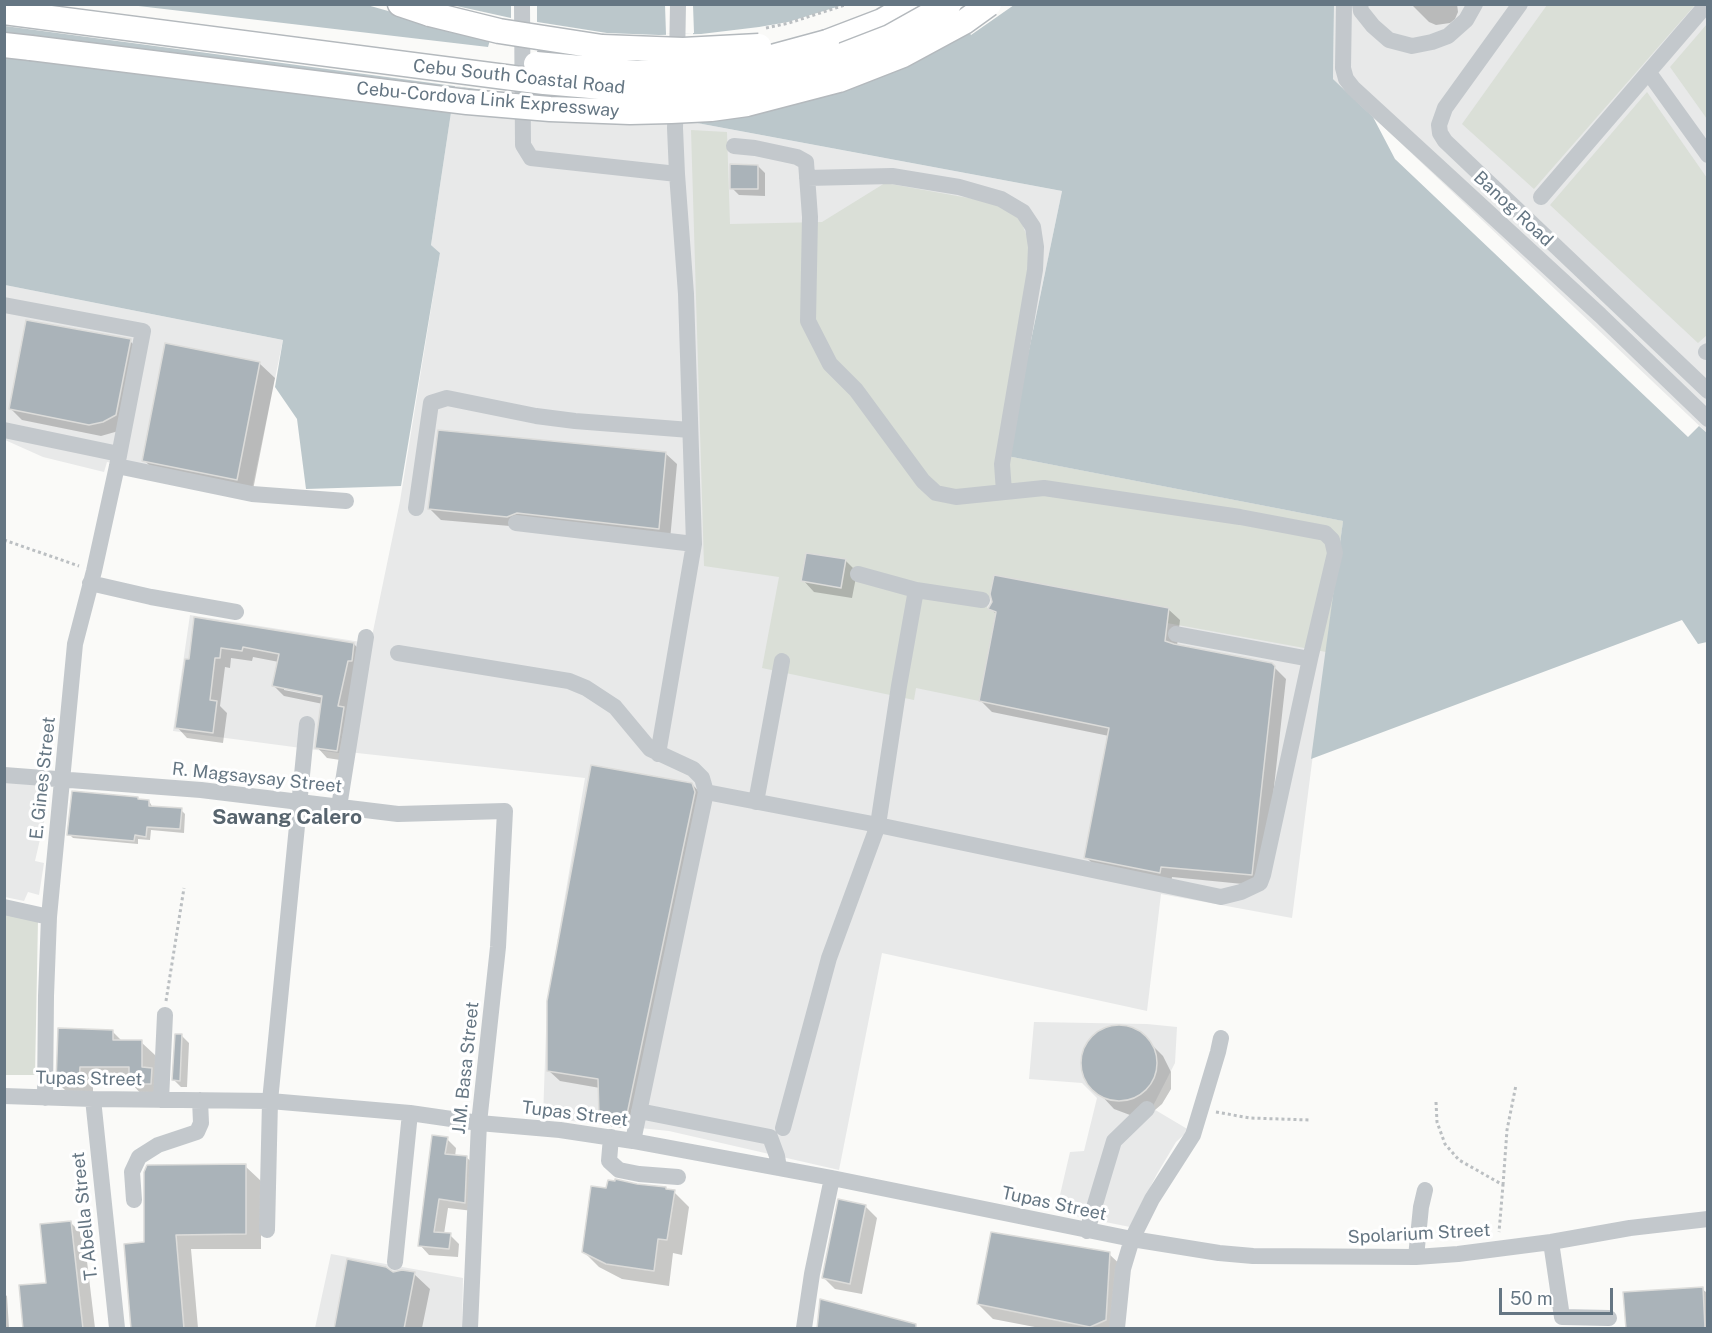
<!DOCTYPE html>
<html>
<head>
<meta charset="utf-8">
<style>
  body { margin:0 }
  #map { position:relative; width:1712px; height:1333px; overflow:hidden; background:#fafaf8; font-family:"Public Sans",sans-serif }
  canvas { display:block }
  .frame { position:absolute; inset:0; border:6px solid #657683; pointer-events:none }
  .scale { position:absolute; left:1499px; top:1288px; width:114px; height:27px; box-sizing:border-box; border:3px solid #657683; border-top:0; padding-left:8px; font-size:18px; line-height:21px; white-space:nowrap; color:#657683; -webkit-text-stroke:4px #fff; paint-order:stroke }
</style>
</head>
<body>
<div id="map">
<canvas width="1712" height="1333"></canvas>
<div class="frame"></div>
<div class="scale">50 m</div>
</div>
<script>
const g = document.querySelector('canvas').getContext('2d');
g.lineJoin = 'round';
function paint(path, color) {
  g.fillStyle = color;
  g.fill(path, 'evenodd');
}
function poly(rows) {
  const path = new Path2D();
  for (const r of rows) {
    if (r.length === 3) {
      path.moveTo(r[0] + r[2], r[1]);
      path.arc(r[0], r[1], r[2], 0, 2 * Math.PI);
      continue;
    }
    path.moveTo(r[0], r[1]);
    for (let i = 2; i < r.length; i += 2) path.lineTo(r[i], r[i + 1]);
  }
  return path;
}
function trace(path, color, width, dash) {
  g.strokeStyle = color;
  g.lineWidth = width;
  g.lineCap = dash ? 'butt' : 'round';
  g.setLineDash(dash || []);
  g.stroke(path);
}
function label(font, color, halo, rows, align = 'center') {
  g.font = font + ' "Public Sans",sans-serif';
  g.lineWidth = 6;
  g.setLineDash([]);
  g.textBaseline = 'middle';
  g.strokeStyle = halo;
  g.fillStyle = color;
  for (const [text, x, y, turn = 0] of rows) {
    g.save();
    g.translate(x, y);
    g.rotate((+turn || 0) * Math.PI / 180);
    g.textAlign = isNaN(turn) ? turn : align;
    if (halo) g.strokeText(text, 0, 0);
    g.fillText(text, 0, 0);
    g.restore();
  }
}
const built = poly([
  [1334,5,1707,5,1707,433,1333,79],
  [455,86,511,98,697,123,1062,191,1007,456,1343,521,1292,918,1161,894,1147,1011,882,953,839,1170,669,1131,543,1118,547,1002,585,778,348,752,400,501,440,253,431,245],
  [5,285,283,340,252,489,107,462,104,472,43,457,5,440],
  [190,615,361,642,339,753,173,731],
  [5,782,46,786,50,796,35,861,44,863,39,895,28,892,24,901,5,897],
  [1034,1022,1147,1024,1177,1027,1175,1063,1152,1108,1189,1130,1176,1142,1157,1174,1130,1227,1056,1212,1070,1152,1084,1151,1097,1098,1082,1083,1029,1079],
  [331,1254,463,1278,462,1328,315,1328]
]);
const green = poly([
  [1547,5,1695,5,1534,189,1462,124],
  [1707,24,1708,24,1707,119,1670,67],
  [1647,92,1707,178,1707,335,1698,343,1550,205],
  [691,130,727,132,730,224,822,222,885,183,1002,204,1021,221,1030,245,1007,456,1343,521,1326,652,1167,623,1169,608,995,576,987,608,996,612,979,701,916,688,914,700,762,668,779,577,704,566],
  [5,913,38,920,35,1075,5,1075]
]);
const water = poly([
  [4,5,1334,5,1333,79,1373,117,1395,159,1688,437,1699,426,1707,433,1707,642,1698,644,1682,620,1311,759,1343,521,1007,456,1062,191,697,123,693,33,666,34,665,118,541,104,537,21,511,18,511,98,455,86,431,245,440,253,401,486,306,489,297,419,275,387,283,340,5,285]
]);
const pier = poly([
  [5,5,130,5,488,47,490,40,367,5,452,5,511,18,511,5,537,5,537,21,531,21,607,33,659,35,701,34,759,27,788,22,843,5,1014,5,971,35,958,11,693,101,691,36,669,37,668,102,538,97,534,24,514,22,514,94,5,26],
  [665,5,693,5,694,33,666,34]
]);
const shadow = poly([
  [1457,4,1458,12,1455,19,1450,23,1436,25,1429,22,1412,5],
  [758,166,765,173,765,196,739,195,732,188],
  [130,341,141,352,122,430,101,436,22,420,10,408],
  [259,363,275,378,252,495,159,475,144,460],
  [665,453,677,464,670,540,441,520,430,509],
  [807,554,846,561,857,572,852,598,814,592,803,580],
  [990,608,1168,609,1180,620,1177,646,1271,664,1286,679,1263,886,1172,877,1171,884,1097,868,1086,857,1109,736,992,712,981,701,997,615],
  [196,619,354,644,364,655,347,761,327,758,317,747,323,704,284,696,274,686,279,662,253,657,252,661,231,658,230,668,225,667,220,706,227,713,223,743,187,738,177,727],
  [284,687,330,696,329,699,284,690],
  [692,784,703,796,637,1129,612,1127,600,1115,600,1088,560,1081,548,1070],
  [140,801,149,801,153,808,181,810,185,814,184,833,151,830,150,840,138,839,138,844,73,838,69,834],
  [1124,1027,1141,1034,1163,1056,1171,1072,1171,1089,1162,1104,1155,1110,1139,1115,1130,1115,1114,1109,1086,1079,1084,1071,1084,1053,1087,1045,1099,1033,1107,1029],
  [112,1031,123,1042,141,1042,155,1055,164,1097,144,1097,131,1083,131,1080,93,1080,93,1097,71,1096,58,1083],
  [182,1036,189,1043,187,1087,181,1087,174,1080],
  [447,1139,456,1148,455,1157,466,1157,476,1166,473,1211,448,1208,444,1234,450,1235,459,1244,458,1257,429,1255,420,1245],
  [245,1166,261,1181,261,1249,191,1249,198,1328,133,1328,145,1243],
  [665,1188,674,1192,689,1207,682,1255,673,1253,669,1286,622,1279,599,1267,583,1251,608,1190],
  [865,1206,877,1218,862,1294,835,1289,824,1278],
  [70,1222,84,1236,95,1328,24,1328,48,1284],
  [1109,1254,1125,1269,1121,1328,1040,1328,993,1319,978,1304],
  [393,1274,414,1274,430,1289,422,1328,335,1328],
  [1702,1289,1706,1292,1708,1328,1627,1328],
  [4,1294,7,1296,9,1328,4,1328]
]);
const building = poly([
  [730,164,758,165,758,189,730,189,730,164],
  [26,320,131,339,116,415,103,422,89,425,9,409,26,320],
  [165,343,260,362,237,480,142,461,165,343],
  [438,430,666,452,659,529,517,513,507,517,428,509,438,430],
  [806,553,846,559,841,588,801,581,806,553],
  [994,575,1169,608,1165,641,1174,644,1272,663,1275,666,1252,875,1161,867,1160,873,1084,858,1109,728,979,701,996,612,988,609,992,602,990,594,994,575],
  [194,617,354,643,352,661,348,661,338,706,344,707,337,751,315,748,322,696,272,686,279,654,243,647,242,651,221,648,220,658,215,658,210,700,217,701,213,733,175,728,185,659,189,659,194,617],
  [591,765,692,783,695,792,626,1119,599,1116,598,1079,547,1071,547,1001,591,765],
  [72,791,138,797,138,799,149,800,149,806,182,808,180,829,147,827,146,837,135,835,134,841,67,835,72,791],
  [1119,1063,38],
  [58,1028,113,1030,113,1040,142,1040,142,1067,152,1068,151,1084,129,1084,129,1067,80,1067,79,1084,56,1083,58,1028],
  [175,1034,182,1034,180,1081,172,1080,175,1034],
  [432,1135,448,1137,445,1154,467,1156,465,1203,439,1199,434,1232,451,1233,449,1249,418,1246,432,1135],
  [246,1164,246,1234,176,1235,184,1329,131,1329,124,1244,144,1242,144,1172,147,1165,246,1164],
  [615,1179,637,1184,666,1187,666,1189,675,1190,667,1240,658,1239,654,1271,606,1264,582,1252,591,1186,606,1188,608,1180,615,1181,615,1179],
  [838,1199,866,1205,850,1284,822,1278,838,1199],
  [71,1221,83,1329,23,1329,19,1285,46,1283,40,1224,71,1221],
  [991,1232,1110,1252,1106,1320,1090,1327,977,1304,991,1232],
  [347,1259,386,1267,393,1272,402,1270,415,1272,404,1329,334,1329,347,1259],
  [1703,1287,1705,1328,1626,1329,1623,1292,1703,1287],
  [820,1299,916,1324,916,1329,817,1329,820,1299]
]);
const path = poly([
  [4,540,79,566],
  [166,1001,184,888],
  [1436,1102,1437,1122,1445,1144,1459,1160,1503,1185,1499,1232],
  [1216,1112,1250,1118,1310,1120],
  [1503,1185,1507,1130,1516,1085]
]);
const minor = poly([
  [522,4,523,145,531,158,677,174],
  [1344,4,1343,68,1346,79,1353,88,1600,315,1708,419],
  [1360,4,1361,11,1373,26,1389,40,1412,46,1432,42,1448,36,1466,20,1475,4],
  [1520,4,1445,108,1439,125,1440,133,1445,141,1708,391],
  [677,61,678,4],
  [1649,73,1708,155],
  [734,146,755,148,797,157,806,162,810,217,808,321,830,364,856,390,923,481,936,493,956,497,1044,488,1240,517,1325,533,1332,540,1335,553,1310,659],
  [807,178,892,176,959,187,1001,199,1023,212,1033,227,1036,247,1035,270,1002,464,1004,492],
  [1541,197,1707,4],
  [4,305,143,331,117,466,94,571,75,644,49,917,46,996,45,1098],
  [1706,352,1708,351],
  [4,430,119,454],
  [117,466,252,494,346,501],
  [416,508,431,403,447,398,536,416,575,421,690,430],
  [516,523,694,544],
  [858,574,916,590,982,600],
  [90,583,151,597,236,612],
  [398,653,569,681,586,688,615,707,650,749,693,769,702,778,706,792,633,1141],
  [658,754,694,544,686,294,677,174,675,128,676,102],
  [4,775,201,790,398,814,505,811,498,947,479,1123,470,1328],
  [706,792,878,825,1221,897,1241,892,1260,883,1263,875,1310,659,1176,634],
  [756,802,782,661],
  [339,807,366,637],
  [4,907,49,917],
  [4,1096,93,1099,270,1101,410,1113,479,1123,560,1130,633,1141,832,1178,1132,1239,1219,1253,1253,1256,1416,1257,1458,1254,1551,1242,1630,1228,1708,1219],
  [93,1099,117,1328],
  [161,1100,165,1015],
  [639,1111,770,1137,777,1156,779,1168],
  [783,1128,829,958,878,825,899,686,916,590],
  [611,1137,609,1161,619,1170,639,1174,678,1177],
  [134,1200,132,1172,139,1157,158,1145,197,1132,201,1123,200,1100],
  [267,1230,270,1101,307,724],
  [1087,1231,1114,1141,1147,1109],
  [1551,1242,1562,1317,1609,1318],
  [1416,1257,1421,1207,1425,1190],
  [395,1262,410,1113],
  [804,1328,812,1274,832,1178],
  [1117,1328,1123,1269,1132,1239,1152,1199,1193,1135,1218,1052,1221,1038]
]);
const highway = poly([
  [400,4,430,14],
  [827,42,882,21,911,4],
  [4,45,31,48]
]);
const pathBridge = poly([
  [766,28,789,23,848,4]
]);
const highwayBridge = poly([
  [4,12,544,82,625,89,668,89,706,86,769,78,799,70,833,59,890,37,949,4],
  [430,14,499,31,602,47,683,50,759,46],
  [31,48,467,102,550,109,630,112,671,111,711,109,747,104,839,80,903,55,964,22,989,4],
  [536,64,637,73,679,71,707,69,768,58,827,42]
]);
const streetNames = [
  ["Cebu South Coastal Road",519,77,6],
  ["Cebu-Cordova Link Expressway",488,100,5],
  ["Banog Road",1513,209,43],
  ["E. Gines Street",43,778,-84],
  ["R. Magsaysay Street",257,778,6],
  ["J.M. Basa Street",466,1068,-84],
  ["Tupas Street",89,1079,1],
  ["Tupas Street",575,1114,7],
  ["Tupas Street",1054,1204,12],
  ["T. Abella Street",85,1216,-96],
  ["Spolarium Street",1419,1234,-3]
];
const quarterNames = [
  ["Sawang Calero",287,818]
];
paint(built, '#e8e9e9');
paint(green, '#dadfd7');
paint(water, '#bbc7cb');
paint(pier, '#fafaf8');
paint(shadow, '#0003');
paint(building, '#aab3b9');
trace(building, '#dcdcda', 1.5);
trace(highway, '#b4b9bd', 27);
trace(path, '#bbbfc2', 3, [3, 3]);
trace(minor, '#c3c8cc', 16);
trace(highway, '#fff', 24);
trace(highwayBridge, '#b4b9bd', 27, []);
trace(pathBridge, '#bbbfc2', 3, [3, 3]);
trace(highwayBridge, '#fff', 24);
label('18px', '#657683', '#fff', streetNames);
label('bold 21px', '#57646e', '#fff', quarterNames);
</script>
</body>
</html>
